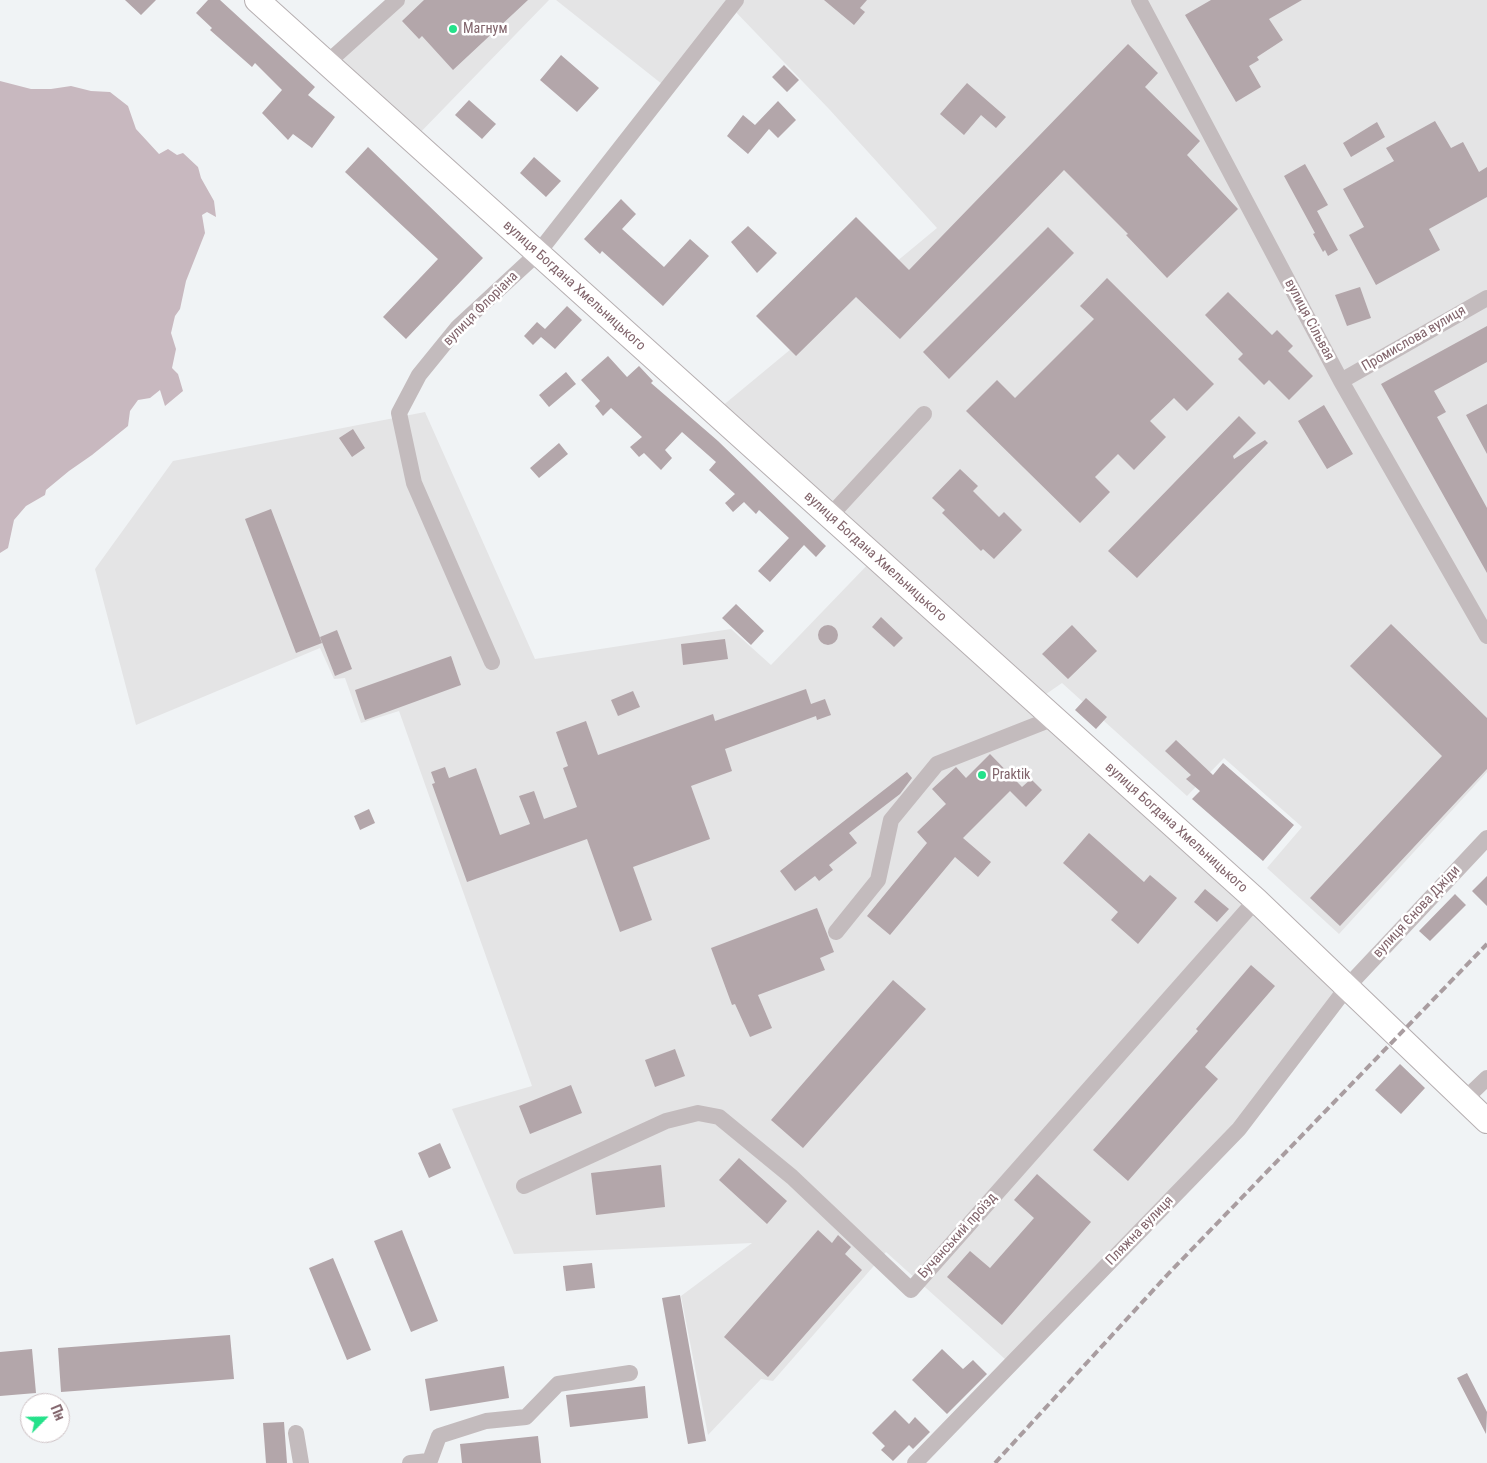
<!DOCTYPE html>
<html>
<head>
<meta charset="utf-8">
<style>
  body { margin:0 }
  #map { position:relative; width:1487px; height:1463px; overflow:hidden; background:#f0f3f5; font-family:"Roboto Condensed",sans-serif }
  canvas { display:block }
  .north { position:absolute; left:20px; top:1393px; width:50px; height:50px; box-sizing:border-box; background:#fff; border:1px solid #cdc1c4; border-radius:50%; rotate:67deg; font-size:14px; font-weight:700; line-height:20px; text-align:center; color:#81646b }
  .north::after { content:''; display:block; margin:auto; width:18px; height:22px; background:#24e18a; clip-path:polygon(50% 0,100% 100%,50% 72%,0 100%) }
</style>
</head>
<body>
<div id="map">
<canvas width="1487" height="1463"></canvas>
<div class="north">Пн</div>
</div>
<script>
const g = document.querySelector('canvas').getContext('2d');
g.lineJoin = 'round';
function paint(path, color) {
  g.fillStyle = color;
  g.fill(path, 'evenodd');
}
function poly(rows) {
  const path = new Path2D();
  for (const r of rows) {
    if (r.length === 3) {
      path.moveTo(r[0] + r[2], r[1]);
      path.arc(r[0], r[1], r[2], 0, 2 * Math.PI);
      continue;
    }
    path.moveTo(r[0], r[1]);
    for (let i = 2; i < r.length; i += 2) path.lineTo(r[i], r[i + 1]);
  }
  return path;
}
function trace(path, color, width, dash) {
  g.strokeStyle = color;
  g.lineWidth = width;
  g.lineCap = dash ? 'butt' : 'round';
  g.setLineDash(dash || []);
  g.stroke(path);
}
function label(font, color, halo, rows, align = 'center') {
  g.font = font + ' "Roboto Condensed",sans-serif';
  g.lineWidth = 5;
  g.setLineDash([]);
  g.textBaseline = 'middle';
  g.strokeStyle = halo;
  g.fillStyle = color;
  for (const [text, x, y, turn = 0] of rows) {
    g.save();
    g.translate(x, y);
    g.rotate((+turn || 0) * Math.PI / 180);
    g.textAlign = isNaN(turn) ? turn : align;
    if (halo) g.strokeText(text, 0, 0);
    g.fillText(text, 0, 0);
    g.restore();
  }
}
const built = poly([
  [397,0,549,0,413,140,327,63],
  [556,0,1487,0,1487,772,1339,934,1267,868,1302,827,1224,758,1187,796,1062,683,1036,701,1340,986,1235,1124,1006,1360,886,1252,773,1381,761,1379,708,1435,681,1296,752,1243,514,1254,452,1109,532,1086,399,711,361,723,345,678,334,679,320,648,136,725,95,569,173,461,425,412,535,659,731,629,771,665,875,557,715,412,937,228,829,109,731,7,667,88]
]);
const water = poly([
  [0,81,31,89,51,89,71,86,91,91,110,92,128,106,136,129,159,154,168,149,177,155,183,153,198,167,201,178,214,201,216,217,207,212,202,215,205,233,186,281,180,309,175,316,171,333,176,349,172,368,178,374,183,391,165,406,160,390,150,398,138,400,130,411,128,426,92,455,69,471,46,490,45,495,26,506,14,520,8,548,0,553]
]);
const building = poly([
  [125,0,156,0,141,15],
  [208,0,220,0,315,87,308,95,335,117,312,148,293,134,288,140,262,113,282,90,255,63,252,67,210,30,212,28,196,13],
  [424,0,528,0,453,70,422,36,419,39,402,21],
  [824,0,867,0,860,8,865,12,854,25],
  [1211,0,1302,0,1269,19,1283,40,1257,57,1259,60,1249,66,1261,87,1236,102,1185,15],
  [1128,44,1158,73,1145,87,1200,141,1187,155,1238,209,1167,278,1126,235,1128,234,1064,170,900,339,856,297,796,356,756,316,856,217,909,270],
  [561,55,599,88,577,112,540,80],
  [784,65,799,80,787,92,772,77],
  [967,83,1006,117,996,128,981,115,964,135,940,114],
  [469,100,496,124,482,139,455,115],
  [778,101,796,120,778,138,769,129,748,154,727,136,743,115,755,125],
  [1435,121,1451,148,1463,142,1479,172,1487,167,1487,197,1429,229,1440,250,1376,285,1349,235,1364,227,1343,189,1394,161,1386,148],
  [1377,122,1385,137,1351,157,1343,143],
  [368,147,483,258,406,339,383,317,438,259,345,172],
  [534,157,561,181,546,197,520,173],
  [1305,164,1328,205,1317,211,1338,250,1328,256,1325,250,1323,252,1313,234,1315,233,1284,176],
  [621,199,636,214,622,229,664,267,690,239,709,256,663,306,602,251,600,254,584,239],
  [748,226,777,253,757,273,731,242],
  [1048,227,1074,253,949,379,923,352],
  [1107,278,1214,384,1187,411,1174,398,1150,421,1166,437,1134,470,1118,454,1095,477,1110,492,1080,523,966,411,997,380,1015,398,1094,319,1080,306],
  [1360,287,1371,318,1347,326,1335,295],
  [1228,292,1272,335,1277,330,1293,346,1288,351,1313,376,1289,400,1269,380,1264,385,1238,359,1243,354,1205,315],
  [567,306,582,320,555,349,541,337,533,345,524,336,537,322,545,329],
  [1487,326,1487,362,1434,391,1446,412,1437,417,1487,508,1487,573,1381,384],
  [608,356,627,377,639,366,653,381,651,383,718,441,826,546,816,557,804,545,770,582,758,571,789,538,759,510,756,514,744,502,733,512,725,503,735,494,709,470,716,462,682,432,665,450,672,458,661,470,644,453,639,457,630,447,642,437,611,408,603,416,595,406,600,401,581,380],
  [566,372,576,384,549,407,539,395],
  [1487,404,1487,454,1466,415],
  [1324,405,1353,454,1327,469,1298,421],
  [1239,416,1256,433,1233,456,1234,459,1265,440,1268,443,1137,578,1108,551],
  [353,429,365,448,352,457,339,438],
  [559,443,568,454,539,478,530,468],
  [960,469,978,486,973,491,999,517,1004,512,1022,530,994,559,983,549,981,551,942,513,945,510,932,498],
  [271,509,322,643,296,653,245,519],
  [736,604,764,631,751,645,722,618],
  [881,617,903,638,894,647,872,627],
  [1391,624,1487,718,1487,769,1340,926,1310,898,1442,756,1350,666],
  [828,635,10],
  [1072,625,1097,651,1068,679,1042,654],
  [337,630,352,669,335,676,320,637],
  [725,639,728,659,683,665,681,644],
  [451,656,461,685,365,720,355,690],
  [806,689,811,704,825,699,831,715,817,720,816,716,725,749,732,771,691,786,710,839,633,867,652,920,620,932,587,839,467,882,432,784,435,783,431,772,445,767,449,778,476,768,500,835,530,824,519,796,534,791,544,819,577,807,563,768,568,766,556,732,586,721,598,755,713,714,715,721],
  [633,691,640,707,618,716,611,700],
  [1086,698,1107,717,1096,729,1075,710],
  [1176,740,1213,775,1223,763,1294,825,1263,861,1192,799,1200,791,1186,779,1191,775,1165,751],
  [990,754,1022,787,1031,779,1042,790,1026,807,1010,791,963,838,991,862,978,877,955,857,890,935,867,916,927,843,917,832,946,804,932,789,956,767,966,778],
  [907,772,912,778,900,794,849,833,857,843,829,865,833,870,819,881,815,876,795,891,780,871],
  [369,809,375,823,360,830,354,816],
  [1089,833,1144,882,1150,875,1177,898,1138,944,1111,920,1118,912,1063,863],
  [1487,876,1487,906,1472,891],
  [1205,889,1229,909,1217,922,1194,902],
  [1455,894,1466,905,1430,941,1419,931],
  [817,908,834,952,820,958,825,970,758,995,772,1028,750,1037,735,1004,732,1005,711,948],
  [1251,965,1275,986,1205,1067,1218,1079,1128,1181,1093,1150,1198,1031,1196,1029],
  [893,980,926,1009,803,1148,771,1120],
  [675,1049,685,1076,655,1087,645,1060],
  [1400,1064,1425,1088,1401,1114,1375,1090],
  [571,1085,582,1113,530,1134,519,1106],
  [440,1143,451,1168,429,1178,418,1153],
  [739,1158,787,1201,767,1224,719,1180],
  [661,1165,665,1207,596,1215,591,1173],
  [1037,1174,1091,1222,1002,1325,947,1277,970,1251,990,1268,1034,1218,1014,1200],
  [402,1230,438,1321,411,1332,374,1241],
  [818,1230,832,1243,838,1235,851,1247,845,1254,862,1270,768,1377,724,1337],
  [333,1258,371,1350,347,1360,309,1268],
  [592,1263,595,1288,566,1291,563,1266],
  [680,1295,706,1441,688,1444,662,1298],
  [230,1335,234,1379,61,1392,58,1348],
  [32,1349,36,1393,0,1396,0,1352],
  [942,1349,963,1369,973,1360,987,1374,947,1414,912,1380],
  [504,1366,509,1398,430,1411,425,1379],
  [1467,1373,1487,1412,1486,1434,1457,1378],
  [645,1386,648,1418,570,1427,566,1395],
  [895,1410,909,1424,915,1417,930,1432,913,1449,909,1445,893,1461,881,1450,885,1446,872,1433],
  [284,1422,287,1463,266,1463,263,1423],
  [538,1436,541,1463,462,1463,460,1444]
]);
const minor = poly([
  [1139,0,1341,381,1487,636],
  [327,63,397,0],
  [1341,381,1487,298],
  [830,516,924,414],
  [492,662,414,483,399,413,419,375,458,327,538,253,736,0],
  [836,932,878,880,891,820,937,764,1054,718],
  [1465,1099,1487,1078],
  [524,1186,666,1121,698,1113,719,1117,792,1177,911,1290,1256,900],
  [296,1433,301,1463],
  [410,1463,428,1461],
  [429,1463,439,1436,486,1421,526,1417,558,1384,630,1373],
  [915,1463,1239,1129,1348,986,1487,838]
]);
const highway = poly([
  [257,0,1256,900,1487,1121]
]);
const rail = poly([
  [995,1463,1169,1273,1487,944]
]);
const markers = [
  [453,29,5,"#24e18a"],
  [982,775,5,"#24e18a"]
];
const poiNames = [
  ["Магнум",463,29],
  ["Praktik",992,775]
];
const streetNames = [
  ["вулиця Богдана Хмельницького",574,286,42],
  ["вулиця Флоріана",481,309,-45],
  ["вулиця Сільвая",1309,320,62],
  ["Промислова вулиця",1414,339,-30],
  ["вулиця Богдана Хмельницького",875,557,42],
  ["вулиця Богдана Хмельницького",1176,828,42],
  ["вулиця Єнова Джіди",1417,912,-47],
  ["Пляжна вулиця",1140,1231,-46],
  ["Бучанський проїзд",958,1236,-48]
];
paint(built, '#e4e4e5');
paint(water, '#c8b8bf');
paint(building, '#b3a6aa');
trace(highway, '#b6afb1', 26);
trace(minor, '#c3bbbd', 16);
trace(highway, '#fff', 24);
trace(rail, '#a99da0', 4, [8, 4]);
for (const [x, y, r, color] of markers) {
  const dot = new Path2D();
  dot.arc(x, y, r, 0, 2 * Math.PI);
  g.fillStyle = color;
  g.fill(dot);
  trace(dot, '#fff', 2);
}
label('14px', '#81646b', '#fff', poiNames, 'left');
label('14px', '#81646b', '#fff', streetNames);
</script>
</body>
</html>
